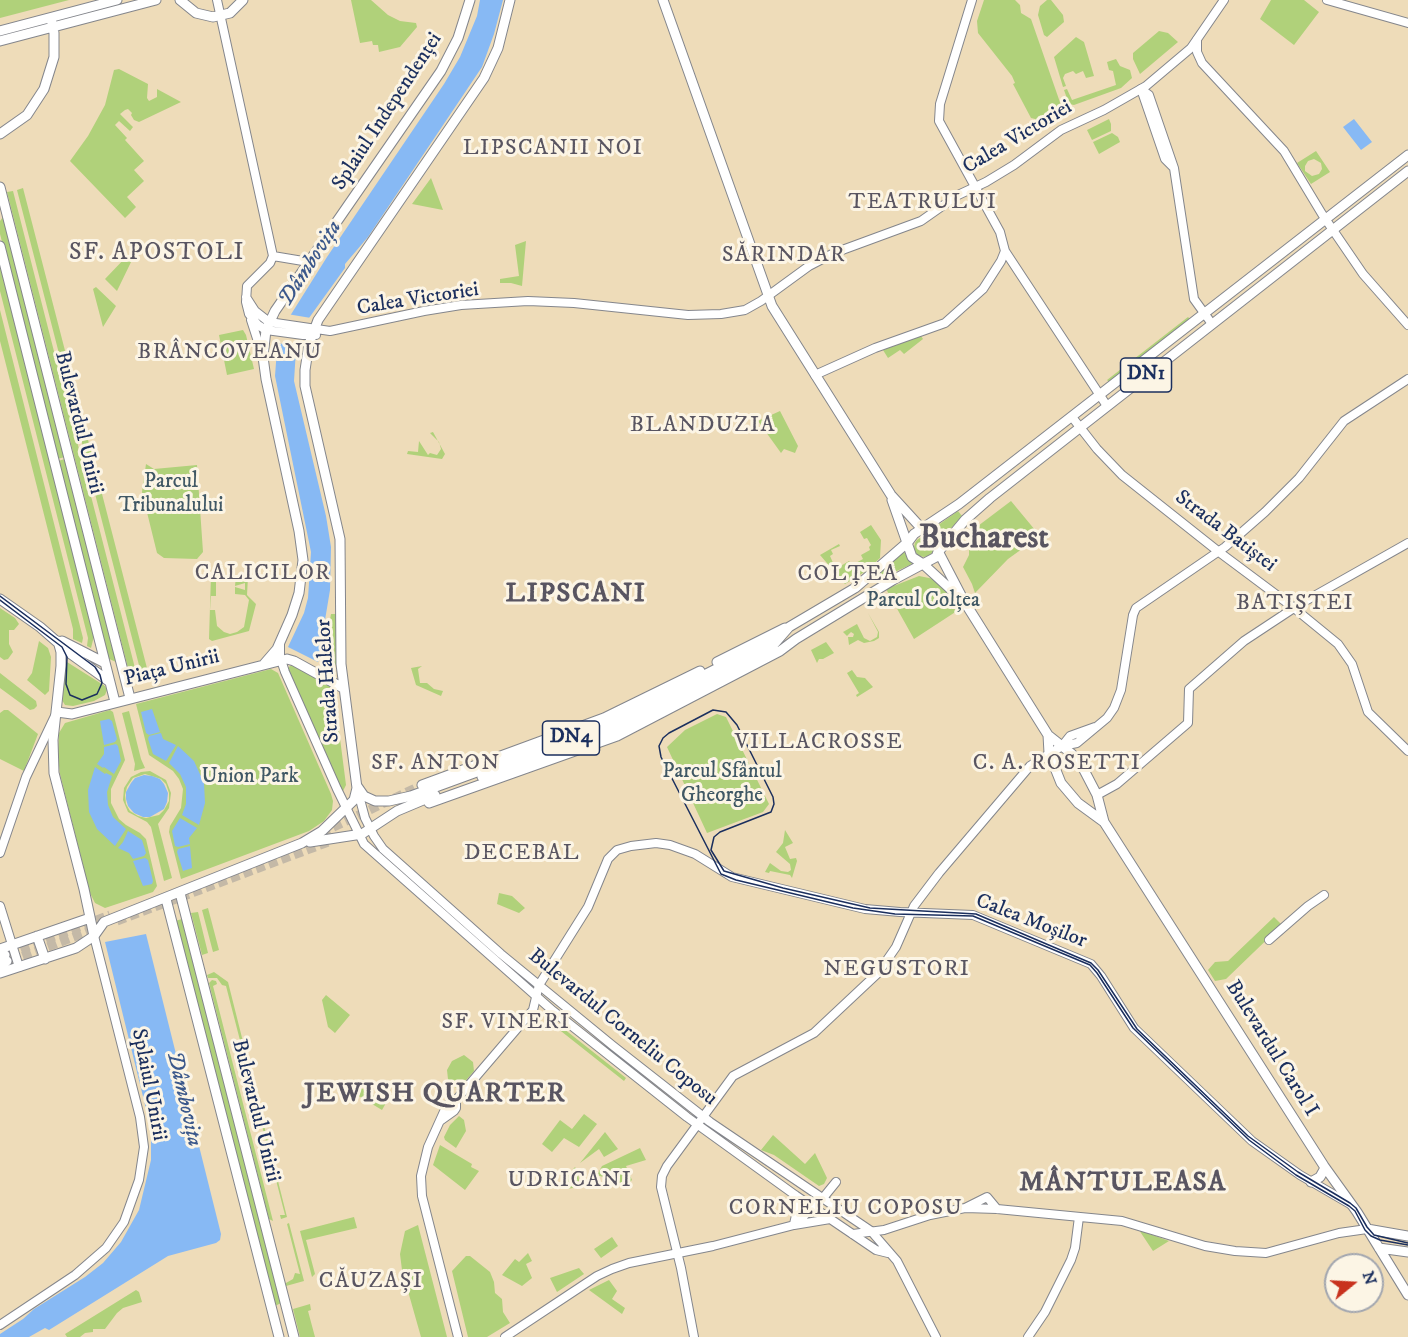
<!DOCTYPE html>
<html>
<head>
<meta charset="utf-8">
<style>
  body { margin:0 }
  #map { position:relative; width:1408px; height:1337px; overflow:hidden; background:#eedcb9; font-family:"IM FELL DW Pica",serif }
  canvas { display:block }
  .north { position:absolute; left:1324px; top:1253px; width:60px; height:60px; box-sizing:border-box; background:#fcf5e5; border:2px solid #a2a6af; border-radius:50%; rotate:72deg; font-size:16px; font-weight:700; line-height:24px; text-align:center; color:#1b2f5e }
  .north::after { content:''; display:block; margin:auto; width:21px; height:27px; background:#c8321e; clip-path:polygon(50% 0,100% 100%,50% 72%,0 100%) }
</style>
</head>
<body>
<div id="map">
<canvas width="1408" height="1337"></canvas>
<div class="north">N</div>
</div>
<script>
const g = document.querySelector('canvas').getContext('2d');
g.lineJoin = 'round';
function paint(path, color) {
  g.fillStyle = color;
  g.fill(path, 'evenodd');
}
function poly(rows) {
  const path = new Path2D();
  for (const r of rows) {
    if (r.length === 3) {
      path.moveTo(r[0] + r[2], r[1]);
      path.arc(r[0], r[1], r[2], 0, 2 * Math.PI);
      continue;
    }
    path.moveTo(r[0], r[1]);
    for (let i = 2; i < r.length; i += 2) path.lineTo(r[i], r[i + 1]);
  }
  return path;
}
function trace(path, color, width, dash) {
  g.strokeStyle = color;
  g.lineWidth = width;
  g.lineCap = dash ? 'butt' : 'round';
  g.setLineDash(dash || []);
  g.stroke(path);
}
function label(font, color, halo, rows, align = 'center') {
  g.font = font + ' "IM FELL DW Pica",serif';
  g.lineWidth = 6;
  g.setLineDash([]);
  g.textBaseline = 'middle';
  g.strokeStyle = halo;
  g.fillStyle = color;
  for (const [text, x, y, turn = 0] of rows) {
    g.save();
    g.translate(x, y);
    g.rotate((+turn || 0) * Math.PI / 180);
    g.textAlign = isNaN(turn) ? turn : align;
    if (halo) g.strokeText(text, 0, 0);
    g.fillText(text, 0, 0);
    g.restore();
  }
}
const green = poly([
  [0,0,69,0,0,18],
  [351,0,371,0,388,15,400,21,416,23,417,27,400,47,379,52,378,45,373,45,372,41,360,43],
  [984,0,1015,0,1020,5,1021,13,1031,19,1063,111,1038,125,1035,119,1031,118,1013,84,1015,83,1012,76,978,33,977,21],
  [1047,0,1051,0,1063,15,1064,22,1047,37,1044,35,1038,15,1040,6],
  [1271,0,1304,0,1319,12,1294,45,1260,19],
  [1159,31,1168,33,1178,42,1140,74,1133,59,1133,53],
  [1076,37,1084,42,1094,76,1086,78,1083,71,1076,74,1073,71,1065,74,1063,78,1066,86,1063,87,1054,57],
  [1116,59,1120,66,1130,70,1132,78,1121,88,1074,105,1069,104,1064,90,1067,89,1072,100,1116,85,1113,71,1109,70,1107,62],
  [119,69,148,84,147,98,149,101,157,97,157,89,181,102,139,122,134,120,131,115,132,113,128,109,125,110,120,114,133,127,130,131,119,121,115,125,127,138,125,140,144,161,134,170,144,181,127,197,136,207,125,218,70,161,88,136,105,105,114,70],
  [1109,119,1111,124,1111,131,1092,140,1087,130],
  [1112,133,1118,137,1120,142,1099,154,1093,142],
  [1316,151,1330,172,1311,184,1297,163],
  [1314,159,1321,163,1322,169,1319,174,1312,176,1305,171,1305,166,1308,161],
  [431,178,443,210,412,204],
  [23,188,148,672,141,673,17,190],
  [13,191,136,672,128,668,7,192],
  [0,203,65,457,57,459,0,234,0,221,3,217],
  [526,241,522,286,511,283,500,283,500,279,519,276,515,245],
  [127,256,132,260,117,291,105,279],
  [0,266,94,636,91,648,87,646,88,638,0,291],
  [96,287,116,306,103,327,93,289],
  [0,310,83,638,82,643,73,639,73,629,0,341],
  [1188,317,1192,321,1111,384,1107,380],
  [243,330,246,335,254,369,227,375,219,335],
  [921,336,923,339,904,354,900,350,888,358,883,350],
  [780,411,798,446,795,453,784,449,781,453,758,421],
  [433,432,445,454,442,459,407,454,408,451,418,452,419,441,428,455,430,453,437,455,441,449,439,442,430,433],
  [65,459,116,662,107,658,58,461],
  [146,464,154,469,197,465,203,552,197,559,164,558,157,553,142,492],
  [1011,501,1040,536,1008,559,975,593,972,584,963,567,969,555,969,545,966,535],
  [958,511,962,516,942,538,934,528],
  [871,525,881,540,880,558,866,571,845,584,820,555,839,544,840,546,831,550,833,554,830,556,834,565,837,564,839,567,849,561,852,565,863,559,861,555,870,550,869,547,871,545,867,538,864,539,860,532],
  [924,547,10],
  [902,549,912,564,873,582,872,580],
  [211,575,216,576,216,596,211,596,210,610,215,610,217,626,224,632,230,634,237,632,244,627,249,600,245,595,235,594,235,587,245,590,245,583,235,586,236,576,248,577,247,595,256,604,249,631,212,641,209,639],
  [919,576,934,579,946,590,960,609,914,639,886,589],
  [0,608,15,618,19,624,14,630,9,630,9,644,13,652,8,659,4,660,0,657],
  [868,613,879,632,879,638,874,641,864,643,858,640,849,645,848,637,853,637,854,634,851,632,847,636,843,632,857,624,864,638,870,641,877,637,878,632],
  [331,614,336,614,337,664,330,667,322,663],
  [39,641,48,648,51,657,49,691,45,695,27,680,32,673],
  [826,642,834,653,823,659,819,659,817,663,811,650],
  [67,662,105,686,107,690,105,695,94,701,73,706,65,705,62,700,65,665],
  [290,666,294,666,330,686,334,692,346,785,343,791,341,791,288,668],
  [422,666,418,669,420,683,427,683,434,689,443,691,441,696,416,685,411,668],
  [271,669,278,673,331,794,333,801,332,810,324,821,309,831,181,879,169,832,170,826,181,808,183,789,179,779,173,771,149,755,136,704],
  [852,670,857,677,865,678,873,687,857,697,856,695,859,693,847,673],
  [0,673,36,701,37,706,34,709,30,710,0,688],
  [4,710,8,710,38,734,24,771,0,759,0,713],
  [110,710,113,712,125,760,111,789,111,803,119,819,126,825,140,833,146,839,157,886,153,892,105,908,95,903,90,893,60,774,58,757,59,733,65,723],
  [129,711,141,759,145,768,134,771,135,764,122,713],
  [717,714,726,717,769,804,763,812,707,833,667,747,685,730],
  [150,771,166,780,171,793,169,808,158,824,172,878,164,881,151,827,147,822,128,812,123,800,124,788,131,777,141,772],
  [145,774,161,779,166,784,169,793,169,801,164,810,159,815,146,818,138,816,130,811,126,804,125,795,127,787,133,778],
  [785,830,793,843,785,847,790,859,796,858,797,861,792,878,790,875,770,871,769,873,765,872,770,863,781,871,788,872,791,870,790,864,776,852,783,843],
  [499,893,512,896,525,908,519,913,497,904],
  [208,908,219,950,213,952,202,910],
  [198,912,208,953,202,955,191,913],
  [1274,917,1282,925,1226,979,1215,981,1208,970,1215,962,1228,961],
  [182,919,281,1303,275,1306,175,921],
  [214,972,228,982,287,1217,281,1219,280,1215,285,1215,226,986,222,985,217,978,208,978,207,975],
  [212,980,216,981,217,984,213,986,273,1221,269,1219,209,983],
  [326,995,350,1015,335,1033,328,1027,322,1000],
  [554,1021,626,1078,624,1081,552,1024],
  [464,1055,473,1062,474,1071,461,1086,456,1088,448,1079,447,1070,452,1061],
  [361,1088,386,1103,382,1110,357,1095],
  [584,1114,597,1124,579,1147,564,1138,552,1152,542,1144,560,1120,572,1129],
  [459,1116,464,1120,466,1131,456,1148,445,1140,444,1137,450,1125],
  [605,1132,618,1149,604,1157,599,1149,580,1163],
  [773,1135,805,1164,815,1153,827,1178,824,1184,819,1186,774,1155,761,1150],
  [440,1145,472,1164,471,1167,479,1171,465,1190,433,1165],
  [640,1148,646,1160,626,1166,632,1180,627,1185,597,1175,602,1166],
  [575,1167,578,1172,579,1181,573,1188,566,1189,560,1185],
  [354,1217,357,1228,306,1240,315,1274,312,1277,300,1231],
  [289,1223,304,1281,286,1286,286,1283,293,1279,295,1273,300,1274,287,1224],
  [418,1225,447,1337,421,1337,402,1270,400,1254,405,1231],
  [1139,1230,1169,1241,1153,1251],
  [612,1237,618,1246,601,1258,594,1249],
  [528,1253,532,1261,526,1264,532,1278,522,1286,502,1275,515,1259,519,1262],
  [466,1256,470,1256,490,1272,494,1282,495,1293,502,1299,503,1312,510,1323,487,1337,468,1337,452,1271],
  [579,1268,584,1274,557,1292,550,1278],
  [609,1280,617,1291,612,1299,625,1308,622,1314,589,1290],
  [136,1290,139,1292,142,1302,123,1308,117,1313,105,1329,93,1329,93,1332,85,1333,80,1337,67,1337,65,1334],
  [310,1304,311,1310,308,1311,315,1337,300,1337,293,1309]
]);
const water = poly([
  [480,0,503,0,494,34,482,67,368,237,345,264,345,268,309,318,296,350,294,381,326,516,331,547,330,590,318,662,288,647,304,613,308,598,311,552,275,376,277,349,290,316,327,257,444,84,460,57,477,16],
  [1354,119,1372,142,1361,150,1343,127],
  [152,709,160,732,149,735,146,733,141,712],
  [109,719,112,721,117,739,115,742,104,745,100,721],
  [161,733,163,739,176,745,166,761,153,754,148,739,149,736],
  [116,744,118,746,121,761,114,774,104,767,103,768,97,764,104,754,104,747],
  [178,746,194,761,204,783,205,803,199,825,182,815,186,804,186,787,180,774,169,763],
  [95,767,105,774,106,773,112,776,107,792,108,805,113,817,126,829,115,846,97,829,89,812,88,790],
  [144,775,152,776,160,779,164,784,168,793,167,802,164,809,150,817,143,817,134,813,128,806,126,799,126,792,131,783,135,778],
  [180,818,197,828,189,838,190,844,178,847,175,846,172,831],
  [128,831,142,840,146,853,144,856,133,859,129,853,118,848,123,842],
  [190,846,192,868,183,871,177,852,178,849],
  [145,858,148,860,153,881,152,884,143,886,133,861],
  [146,934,221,1234,220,1240,216,1243,168,1256,160,1261,49,1330,45,1328,29,1337,0,1337,0,1334,23,1319,34,1309,85,1277,103,1263,121,1242,139,1210,151,1160,151,1129,105,942]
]);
const pier = poly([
  [287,314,311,318,299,346,276,343]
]);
const primaryTunnel = poly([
  [321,833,422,785],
  [117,921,331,841],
  [8,954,110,915],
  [10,961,98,928]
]);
const tertiary = poly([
  [972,0,940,104,939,121,1000,232,1005,251,1107,406],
  [1327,0,1408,23],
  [1197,40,1197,52,1202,63,1284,151,1322,214,1363,274,1408,325],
  [1141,89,1149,95,1174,168,1194,299,1212,324],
  [1141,89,1165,159,1173,167],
  [815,375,875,348,945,323,983,289,1001,261,1005,251],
  [1072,417,1097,449,1122,475,1219,552,1294,608,1338,644,1352,664,1368,712,1408,751],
  [1062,746,1077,743,1107,718,1114,708,1121,690,1133,615,1136,608,1225,547,1265,512,1299,478,1344,421,1408,379],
  [1097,795,1117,784,1188,723,1189,689,1244,641,1300,604,1408,543],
  [0,853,26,777,55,716],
  [0,906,19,967],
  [1269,940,1308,906,1324,895],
  [440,1121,454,1111,456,1108,456,1100],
  [823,1198,836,1182],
  [965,1208,997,1209,1122,1221,1205,1246,1235,1251,1266,1253,1339,1233,1367,1229],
  [853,1234,884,1230,930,1215,965,1208,987,1197,997,1209],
  [458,1337,422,1196,421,1176,428,1147,447,1105,456,1100,533,1010,539,985,588,907,608,859,617,850,631,846,656,843,670,845,695,854,732,877,865,909,900,912,973,915,1091,964,1101,976,1134,1028,1252,1141,1300,1175,1350,1204],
  [694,1337,681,1268,661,1187,662,1176,667,1166,733,1076,814,1033,878,973,896,947,914,906,939,873,1030,766,1062,746,1070,736,1095,727],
  [1028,1337,1045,1312,1071,1260,1075,1248,1079,1217]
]);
const secondary = poly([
  [217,0,273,256],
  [273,256,270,263,247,286,246,302,249,314,258,325,266,330,303,335,316,335],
  [273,256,309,262],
  [246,297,255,311,269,322,330,331,424,311,461,305,528,301,574,303,688,315,721,314,745,310,761,301,809,266,834,253,921,221,958,195,986,182,1014,165,1061,130,1104,110,1146,86,1191,48,1224,0],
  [251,320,263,357],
  [280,644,280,657,285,672,337,789,364,844,553,1011,687,1117,795,1195,876,1250,888,1253],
  [357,788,365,818,374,836,383,849,501,954,612,1045,710,1122,871,1231,897,1261,936,1337],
  [794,1224,797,1211,795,1195],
  [794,1225,830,1219],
  [0,1325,75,1275,106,1248,124,1222,139,1180,144,1147,140,1117,94,936],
  [505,1337,597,1276,612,1269,629,1263,713,1246,794,1225,823,1198]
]);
const primary = poly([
  [180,0,196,13,213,17,230,13,243,0],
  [663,0,772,306,891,495,923,530],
  [0,31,117,0],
  [0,41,156,0],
  [0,134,27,115,44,89,54,57,54,33,51,18],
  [0,187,130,698],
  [0,246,115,702],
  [892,500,912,557,923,564,958,596],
  [939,551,965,520,990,498,1408,171],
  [939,553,964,601,1048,735,1072,754,1084,770,1097,795,1104,822,1324,1166,1357,1212,1408,1295],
  [0,599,40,627,71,654,110,682],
  [58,641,61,652,61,666,53,740,54,773,84,889,94,936],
  [62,641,105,663],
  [769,650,789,627,855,588,908,542,914,534,959,504,1408,155],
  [717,662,785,628],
  [264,664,277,649,292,615,299,593,303,560,299,531,266,379,263,357,266,330,275,311,441,71,458,38,470,0],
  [57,712,72,714,287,659,294,661,343,688],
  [1048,735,1049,753,1061,783,1078,803,1104,822],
  [482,777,628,723,773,648],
  [422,785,604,718,700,671],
  [357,786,364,796,375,801,389,801,411,796,608,724,775,639],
  [429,803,617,736,780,651,796,639,893,580,936,557,940,547,937,538,931,532,923,530],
  [310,842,362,834,397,811,435,795],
  [180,893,294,1337],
  [166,899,279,1337],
  [37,936,45,959],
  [0,949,90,918],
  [0,957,5,955],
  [0,964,7,961],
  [0,973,76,948,94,936,104,922,302,843,322,831,354,800,357,788,341,664,340,539,305,386,305,370,309,344,318,320,484,78,498,48,510,0],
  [1311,1182,1320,1177,1325,1168],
  [1367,1229,1408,1236],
  [1379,1248,1408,1252]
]);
const tram = poly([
  [0,596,95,667,100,675,102,683,97,694,82,700,70,695,66,684,67,657,62,647,0,600],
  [1408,1243,1374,1235,1367,1227,1356,1208,1350,1203,1298,1172,1248,1136,1137,1029,1098,970,1091,963,976,914,870,908,783,888,724,871,711,850,714,837,720,832,771,812,774,804,773,797,737,725,726,712,713,710,669,733,663,738,659,746,661,757,721,874,736,880,853,908,895,914,973,916,1090,965,1097,973,1133,1028,1249,1140,1296,1175,1349,1206,1355,1211,1365,1230,1371,1236,1380,1240,1408,1245]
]);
const shields = [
  [1146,375,51],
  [571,738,57]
];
const shieldNames = [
  ["DN1",1146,375],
  ["DN4",571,738]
];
const streetNames = [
  ["Splaiul Independenței",388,112,-57],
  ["Calea Victoriei",1018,138,-31],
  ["Calea Victoriei",418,300,-9],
  ["Bulevardul Unirii",78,423,76],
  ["Strada Batiștei",1225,532,37],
  ["Piața Unirii",172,669,-14],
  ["Strada Halelor",329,681,-94],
  ["Calea Moșilor",1031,922,21],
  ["Bulevardul Corneliu Coposu",622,1028,39],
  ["Bulevardul Carol I",1271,1049,58],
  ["Splaiul Unirii",148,1085,79],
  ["Bulevardul Unirii",255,1111,76]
];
const parkNames = [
  ["Parcul",171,483],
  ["Tribunalului",171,507],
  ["Parcul Colţea",923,602],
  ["Parcul Sfântul",722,773],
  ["Gheorghe",722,797],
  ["Union Park",250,778]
];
const neighbourhoodNames = [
  ["LIPSCANII NOI",553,149],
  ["TEATRULUI",923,203],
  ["SĂRINDAR",784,256],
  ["BRÂNCOVEANU",230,353],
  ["BLANDUZIA",703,426],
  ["CALICILOR",263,574],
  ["COLȚEA",848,575],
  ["BATIȘTEI",1295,604],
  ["VILLACROSSE",819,743],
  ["SF. ANTON",436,764],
  ["C. A. ROSETTI",1057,764],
  ["DECEBAL",522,854],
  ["NEGUSTORI",897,970],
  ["SF. VINERI",506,1023],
  ["UDRICANI",570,1181],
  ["CORNELIU COPOSU",846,1209],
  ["CĂUZAȘI",371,1282]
];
const waterNames = [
  ["Dâmbovița",311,264,-57],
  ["Dâmbovița",183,1099,77]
];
const quarterNames = [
  ["SF. APOSTOLI",157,254]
];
const districtNames = [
  ["LIPSCANI",576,595],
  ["JEWISH QUARTER",435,1095],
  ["MÂNTULEASA",1123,1184]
];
const townNames = [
  ["Bucharest",984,540]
];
paint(green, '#b0d17a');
paint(water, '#87b9f4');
paint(pier, '#eedcb9');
trace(primaryTunnel, '#c4b9a7', 9, [9, 4.5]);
trace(tertiary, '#84868c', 10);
trace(secondary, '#84868c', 10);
trace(primary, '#84868c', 11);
trace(tertiary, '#fff', 8);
trace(secondary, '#fff', 8);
trace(primary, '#fff', 9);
trace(tram, '#1b2f5e', 1.5);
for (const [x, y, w] of shields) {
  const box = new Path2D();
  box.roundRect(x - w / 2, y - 17, w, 34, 4.5);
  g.fillStyle = '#fcf5e5';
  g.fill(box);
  trace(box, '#1b2f5e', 1.5);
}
label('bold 20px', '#1b2f5e', null, shieldNames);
label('21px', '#1b2f5e', '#fcf5e5', streetNames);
label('21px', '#405865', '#fcf5e5', parkNames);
g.letterSpacing = '1.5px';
label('22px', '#595561', '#fcf5e5', neighbourhoodNames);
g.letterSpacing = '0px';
label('italic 22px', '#3b588b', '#fcf5e5', waterNames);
g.letterSpacing = '1.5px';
label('24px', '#595561', '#fcf5e5', quarterNames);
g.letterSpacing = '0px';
g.letterSpacing = '1.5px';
label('bold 27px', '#595561', '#fcf5e5', districtNames);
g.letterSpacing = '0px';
label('bold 33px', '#595561', '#fcf5e5', townNames);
</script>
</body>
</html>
